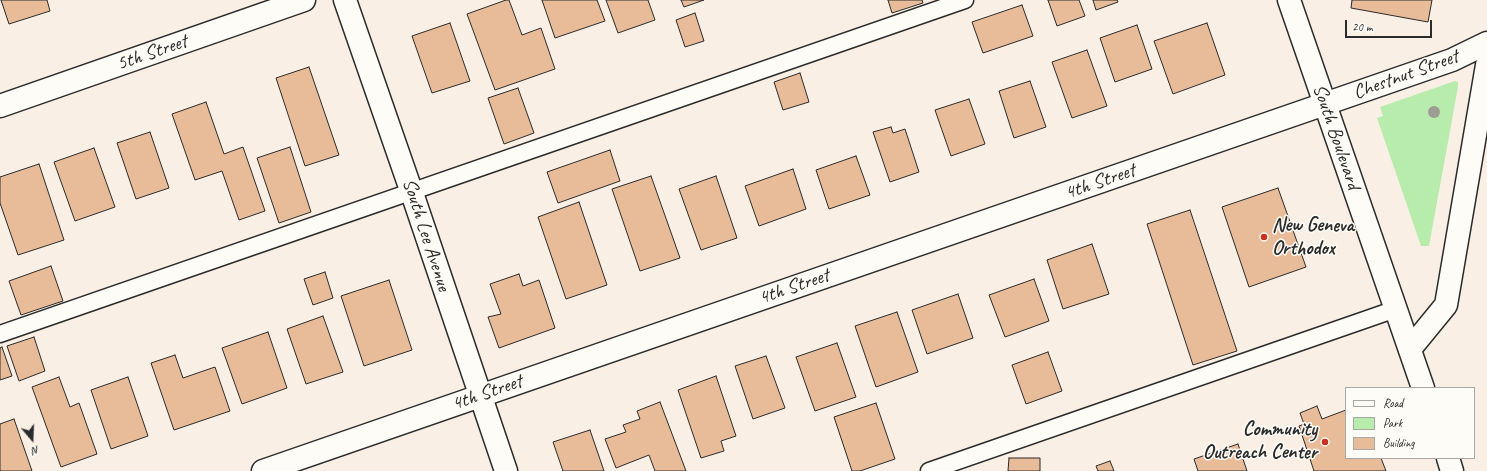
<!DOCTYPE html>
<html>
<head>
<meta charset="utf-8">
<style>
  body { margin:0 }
  #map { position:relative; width:1487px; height:471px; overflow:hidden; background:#f9efe4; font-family:Caveat,sans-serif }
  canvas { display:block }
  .legend { position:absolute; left:1345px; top:387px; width:130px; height:72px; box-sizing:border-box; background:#fdfcf7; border:1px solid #a9a8a5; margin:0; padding:5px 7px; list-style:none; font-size:12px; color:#2b2b2b }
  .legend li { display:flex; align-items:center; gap:8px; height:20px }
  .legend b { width:20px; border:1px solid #a9a8a5 }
  .north { position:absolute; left:12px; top:419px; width:40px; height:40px; -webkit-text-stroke:3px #fdfcf7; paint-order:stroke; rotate:161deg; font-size:11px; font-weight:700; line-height:16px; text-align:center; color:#2b2b2b }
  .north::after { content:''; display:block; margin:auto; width:14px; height:18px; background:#2b2b2b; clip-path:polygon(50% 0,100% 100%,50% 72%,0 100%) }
  .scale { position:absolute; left:1345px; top:20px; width:87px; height:18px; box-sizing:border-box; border:2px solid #2b2b2b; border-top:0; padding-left:5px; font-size:12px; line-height:14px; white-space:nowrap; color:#2b2b2b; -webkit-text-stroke:3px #fdfcf7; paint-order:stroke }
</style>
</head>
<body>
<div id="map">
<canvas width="1487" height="471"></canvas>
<ul class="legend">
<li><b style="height:5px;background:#fdfcf7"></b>Road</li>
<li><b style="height:11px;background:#b8ecad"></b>Park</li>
<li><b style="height:11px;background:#e9bc99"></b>Building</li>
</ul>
<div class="north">N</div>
<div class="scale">20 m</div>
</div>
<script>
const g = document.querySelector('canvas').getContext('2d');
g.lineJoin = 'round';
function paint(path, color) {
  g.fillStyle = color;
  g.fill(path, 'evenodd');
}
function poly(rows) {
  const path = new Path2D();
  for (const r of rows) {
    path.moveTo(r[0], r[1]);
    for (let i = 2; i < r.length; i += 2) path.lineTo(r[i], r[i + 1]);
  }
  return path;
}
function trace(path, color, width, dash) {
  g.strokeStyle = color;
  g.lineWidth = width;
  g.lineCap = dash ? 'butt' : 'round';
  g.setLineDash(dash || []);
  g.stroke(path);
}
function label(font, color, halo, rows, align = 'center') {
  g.font = font + ' Caveat,sans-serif';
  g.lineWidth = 3;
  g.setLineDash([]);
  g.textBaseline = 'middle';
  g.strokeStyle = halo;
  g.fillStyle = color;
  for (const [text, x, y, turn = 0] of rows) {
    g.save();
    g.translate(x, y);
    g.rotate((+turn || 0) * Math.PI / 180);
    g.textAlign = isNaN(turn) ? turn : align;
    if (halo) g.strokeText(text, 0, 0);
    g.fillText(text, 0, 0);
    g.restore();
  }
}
const green = poly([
  [1455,81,1458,82,1458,87,1429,246,1421,246,1377,118,1383,116,1380,107]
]);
const building = poly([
  [1,0,47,0,50,11,9,24,1,0],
  [506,0,509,0,522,35,541,28,555,69,495,90,467,14,506,0],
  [542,0,597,0,605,21,555,38,542,0],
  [606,0,648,0,655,20,618,33,606,0],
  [681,0,704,0,684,7,681,0],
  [888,0,922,0,923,3,892,13,888,0],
  [1048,0,1079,0,1085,16,1057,26,1048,0],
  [1093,0,1117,0,1118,2,1096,10,1093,0],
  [1352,0,1432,0,1428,22,1351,8,1352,0],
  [1022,5,1033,36,983,53,972,22,1022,5],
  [695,13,704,41,685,47,676,20,695,13],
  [450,23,470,81,432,93,412,36,450,23],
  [1207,23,1225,75,1173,94,1154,41,1207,23],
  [1137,25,1152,69,1115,82,1100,38,1137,25],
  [1087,50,1107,106,1072,118,1052,62,1087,50],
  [309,67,339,155,305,166,276,78,309,67],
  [800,73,809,102,783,110,774,82,800,73],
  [1030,81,1046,127,1014,138,999,91,1030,81],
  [518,88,534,133,504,144,488,98,518,88],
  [969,99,985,144,951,156,935,110,969,99],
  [206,102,224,154,243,147,265,211,239,220,222,171,195,180,172,114,206,102],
  [891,127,893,133,905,129,919,172,890,182,873,132,891,127],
  [150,132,169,188,136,199,117,143,150,132],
  [290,147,311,212,279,223,257,158,290,147],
  [94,148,115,207,75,221,54,162,94,148],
  [610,150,620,181,558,203,547,172,610,150],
  [856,156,870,195,829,209,816,170,856,156],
  [39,164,64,240,18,255,0,203,0,177,39,164],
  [793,169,806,209,759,226,745,186,793,169],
  [651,176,680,258,640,271,612,189,651,176],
  [716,176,737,238,701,250,679,189,716,176],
  [1278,188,1306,267,1249,287,1222,207,1278,188],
  [579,202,607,285,566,299,538,217,579,202],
  [1190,210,1237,351,1193,365,1147,224,1190,210],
  [1092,244,1109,294,1063,309,1047,260,1092,244],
  [51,266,63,301,21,315,9,281,51,266],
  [325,272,333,298,313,305,304,279,325,272],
  [519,274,523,286,539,280,555,328,499,348,488,317,501,314,490,284,519,274],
  [1034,279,1049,321,1005,337,989,295,1034,279],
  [389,280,412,350,364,366,341,296,389,280],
  [958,294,973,338,927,354,912,310,958,294],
  [897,312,918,372,876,387,855,326,897,312],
  [323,316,343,372,306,384,287,329,323,316],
  [268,332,287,388,242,404,222,348,268,332],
  [34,337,45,371,19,381,7,346,34,337],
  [837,343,856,397,815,411,796,357,837,343],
  [2,347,12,376,0,380,0,348,2,347],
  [1048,352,1062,391,1026,404,1012,365,1048,352],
  [175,355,183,378,215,367,230,411,174,430,151,363,175,355],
  [766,356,785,408,753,419,735,366,766,356],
  [716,376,736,436,721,441,724,451,701,458,678,390,716,376],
  [59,377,70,407,79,403,97,454,61,467,32,387,59,377],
  [128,377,148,436,111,449,91,390,128,377],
  [660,402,686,471,655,471,649,455,616,468,605,439,626,432,623,425,640,419,637,411,660,402],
  [876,403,895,459,860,471,852,471,834,417,876,403],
  [1317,406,1322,419,1346,410,1346,458,1381,458,1386,471,1314,471,1299,426,1304,424,1300,413,1317,406],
  [14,419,32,471,0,471,0,424,14,419],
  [590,430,604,471,563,471,553,442,590,430],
  [1238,444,1247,471,1198,471,1194,459,1238,444],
  [1009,458,1040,458,1040,471,1008,471,1009,458],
  [1110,461,1114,471,1098,471,1096,466,1110,461]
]);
const service = poly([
  [0,334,965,0],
  [929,471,1396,309]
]);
const minor = poly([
  [345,0,412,193,506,471],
  [1410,349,1446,305,1487,65],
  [263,471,1452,60,1487,43]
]);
const tertiary = poly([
  [1289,0,1423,388],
  [0,106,304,0],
  [1448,458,1452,471]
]);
const trees = [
  [1434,112]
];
const markers = [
  [1264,237,4,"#c8321e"],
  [1325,442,4,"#c8321e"]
];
const streetNames = [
  ["5th Street",152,53,-19],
  ["Chestnut Street",1406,75,-20],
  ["South Boulevard",1336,137,71],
  ["4th Street",1100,182,-19],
  ["South Lee Avenue",426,235,72],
  ["4th Street",794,287,-19],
  ["4th Street",487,393,-19]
];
const poiNames = [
  ["New Geneva",1272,226],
  ["Orthodox",1272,249],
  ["Community",1317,430,"right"],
  ["Outreach Center",1317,453,"right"]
];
paint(green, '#b8ecad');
paint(building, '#e9bc99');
trace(building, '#2b2b2b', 1);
trace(service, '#2b2b2b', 19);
trace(minor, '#2b2b2b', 25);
trace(tertiary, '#2b2b2b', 25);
trace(service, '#fdfcf7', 16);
trace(minor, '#fdfcf7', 22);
trace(tertiary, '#fdfcf7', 22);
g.fillStyle = '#9b9e90';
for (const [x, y] of trees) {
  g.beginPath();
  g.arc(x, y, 6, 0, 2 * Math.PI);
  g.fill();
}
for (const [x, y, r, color] of markers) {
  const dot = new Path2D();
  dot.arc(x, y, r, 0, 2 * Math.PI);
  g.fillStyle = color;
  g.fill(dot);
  trace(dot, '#fdfcf7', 1.5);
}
label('20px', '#2b2b2b', '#fdfcf7', streetNames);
label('bold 20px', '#2b2b2b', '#fdfcf7', poiNames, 'left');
</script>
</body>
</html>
